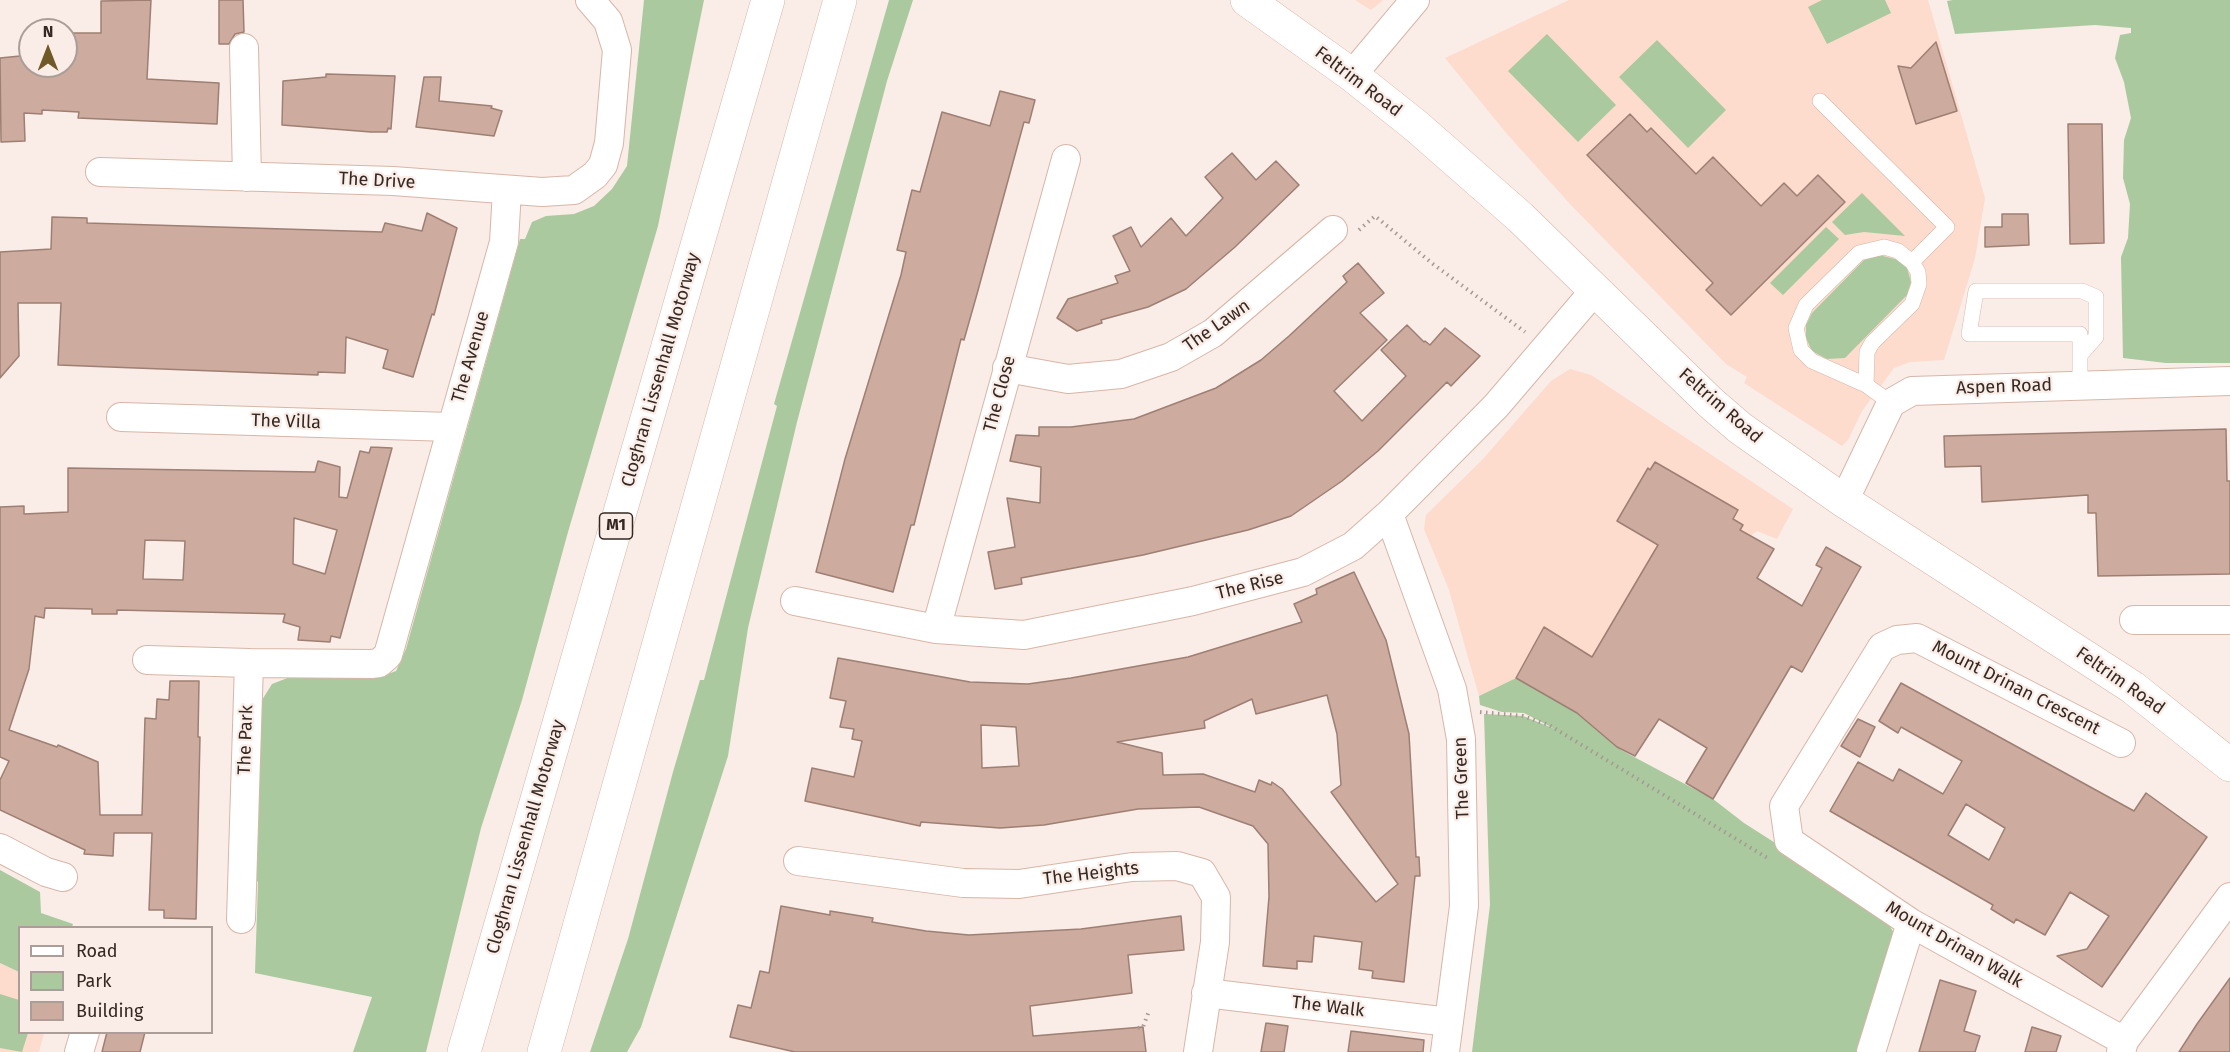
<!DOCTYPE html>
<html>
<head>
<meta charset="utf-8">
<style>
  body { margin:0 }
  #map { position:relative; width:2230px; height:1052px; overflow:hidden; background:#faece6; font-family:"Fira Sans",sans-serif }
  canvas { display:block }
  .legend { position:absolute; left:18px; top:926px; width:195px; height:108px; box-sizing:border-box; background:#faece6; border:2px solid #ab9e98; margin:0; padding:8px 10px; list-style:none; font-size:18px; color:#352823 }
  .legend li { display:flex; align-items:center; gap:12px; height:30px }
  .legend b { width:30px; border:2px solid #ab9e98 }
  .north { position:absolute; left:18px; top:18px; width:60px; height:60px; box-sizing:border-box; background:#faece6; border:2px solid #ab9e98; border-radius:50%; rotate:0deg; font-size:16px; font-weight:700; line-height:24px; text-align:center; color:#352823 }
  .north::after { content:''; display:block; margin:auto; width:21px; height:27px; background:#705828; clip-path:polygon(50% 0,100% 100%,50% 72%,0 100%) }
</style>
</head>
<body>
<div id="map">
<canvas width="2230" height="1052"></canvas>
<ul class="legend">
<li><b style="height:8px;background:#fff"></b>Road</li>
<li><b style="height:16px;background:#aac99e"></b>Park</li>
<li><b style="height:16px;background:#cdac9f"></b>Building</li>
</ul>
<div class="north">N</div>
</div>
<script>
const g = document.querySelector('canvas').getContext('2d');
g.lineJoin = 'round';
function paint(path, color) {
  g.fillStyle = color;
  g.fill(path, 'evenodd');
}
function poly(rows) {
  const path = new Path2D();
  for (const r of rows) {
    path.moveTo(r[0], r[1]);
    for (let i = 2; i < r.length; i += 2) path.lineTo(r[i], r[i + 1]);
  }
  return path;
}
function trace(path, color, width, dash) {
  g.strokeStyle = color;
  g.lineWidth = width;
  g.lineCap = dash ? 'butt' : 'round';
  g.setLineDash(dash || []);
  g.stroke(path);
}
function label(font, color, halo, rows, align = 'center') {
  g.font = font + ' "Fira Sans",sans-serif';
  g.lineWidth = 4.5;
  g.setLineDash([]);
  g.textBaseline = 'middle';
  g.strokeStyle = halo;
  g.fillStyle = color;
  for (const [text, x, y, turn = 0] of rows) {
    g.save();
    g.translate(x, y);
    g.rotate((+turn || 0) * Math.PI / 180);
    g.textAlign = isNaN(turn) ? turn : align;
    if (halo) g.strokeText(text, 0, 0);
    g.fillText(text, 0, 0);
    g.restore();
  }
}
const built = poly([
  [1355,0,1383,0,1371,10],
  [1569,0,1928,0,1985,198,1975,258,1944,360,1910,362,1894,368,1862,411,1848,440,1842,446,1744,383,1747,377,1726,364,1571,205,1507,134,1445,58],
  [1570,369,1591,375,1793,509,1777,539,1757,531,1750,536,1621,750,1577,713,1516,678,1479,696,1449,590,1424,529,1426,515,1483,459,1551,381],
  [0,963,19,972,20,1032,44,1033,39,1052,0,1052]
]);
const green = poly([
  [644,0,704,0,658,226,568,532,522,700,481,828,426,1052,353,1052,372,997,255,973,258,882,253,877,257,708,272,684,290,677,377,678,396,671,406,649,520,239,525,239,532,222,546,216,574,214,594,206,612,189,627,166],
  [889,0,913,0,887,81,797,422,748,628,728,756,641,1027,627,1052,590,1052,628,939,673,772,700,680,704,680,777,406,774,404],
  [1822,0,1885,0,1891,13,1827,44,1808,7],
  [1953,0,2230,0,2230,363,2166,363,2123,358,2121,257,2128,238,2130,204,2123,178,2124,140,2131,118,2124,82,2115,58,2120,35,2131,33,2131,28,2095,25,1955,34,1947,1],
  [1547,34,1616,105,1578,142,1508,71],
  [1657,40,1726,110,1688,148,1619,77],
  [1862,193,1905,236,1864,232,1845,235,1832,222],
  [1826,227,1839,239,1783,295,1770,283],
  [1875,254,1899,260,1907,268,1911,282,1907,295,1845,358,1827,359,1812,351,1806,338,1806,325,1812,313,1864,260],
  [1516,678,1577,713,1621,750,1713,799,1744,823,1880,910,1894,933,1861,1052,1472,1052,1490,905,1484,714,1523,716,1555,729,1524,713,1502,712,1480,705,1479,696],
  [0,870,40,892,41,913,73,924,72,927,20,928,19,972,0,963],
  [0,994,19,1000,20,1032,28,1033,22,1052,0,1048]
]);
const building = poly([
  [151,0,147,79,219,83,217,124,78,118,79,112,42,110,42,114,24,113,25,141,1,142,0,58,30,55,30,66,66,66,66,33,101,33,101,1,151,0],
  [219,0,243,0,244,32,235,34,229,44,219,44,219,0],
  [1936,42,1957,111,1916,124,1898,66,1911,68,1936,42],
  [326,74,395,76,391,129,388,128,387,132,371,132,282,125,283,81,326,77,326,74],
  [424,77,441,77,439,101,492,106,491,108,502,111,494,136,416,127,424,77],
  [1000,91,1035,100,1029,123,1024,122,977,294,964,340,961,339,914,525,911,525,893,592,816,572,845,459,901,275,906,252,897,250,912,190,920,192,942,112,990,126,1000,91],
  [1630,114,1647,132,1651,128,1696,174,1713,157,1761,206,1784,183,1797,196,1818,175,1845,202,1731,315,1706,290,1713,283,1587,155,1630,114],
  [2068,124,2102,124,2104,243,2070,244,2068,124],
  [1232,153,1256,180,1276,161,1299,185,1235,247,1186,289,1148,307,1101,320,1102,323,1077,331,1057,318,1068,299,1118,283,1115,276,1130,271,1113,236,1131,227,1141,247,1171,218,1186,236,1223,198,1205,177,1232,153],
  [427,213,457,228,434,315,432,314,413,377,383,368,388,350,346,337,345,373,318,372,318,375,58,365,61,303,18,303,19,356,0,378,0,252,51,249,52,217,87,218,87,223,382,232,385,223,422,231,427,213],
  [2002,214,2028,214,2029,245,1985,247,1985,227,2002,227,2002,214],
  [1358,263,1384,293,1360,313,1387,340,1334,391,1362,421,1406,376,1381,350,1407,325,1424,342,1425,341,1430,345,1445,328,1480,356,1451,386,1447,382,1378,451,1342,481,1291,516,1248,530,1143,555,1021,578,1022,584,995,589,988,552,1015,547,1007,498,1040,503,1041,467,1010,461,1016,435,1039,436,1039,427,1071,427,1134,419,1216,388,1261,360,1289,336,1347,282,1343,276,1358,263],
  [2226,429,2227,481,2230,481,2230,574,2098,576,2096,513,2088,513,2088,495,1982,502,1981,466,1945,467,1944,436,2226,429],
  [371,447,392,448,340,638,331,636,330,642,298,640,300,627,283,622,285,614,117,610,117,614,92,614,92,609,45,608,44,618,35,616,29,669,9,730,57,747,58,745,98,762,100,815,142,815,145,718,156,719,157,699,169,700,170,681,199,681,198,737,200,737,196,919,164,918,164,910,149,910,152,833,114,833,113,856,84,854,85,850,0,810,0,780,9,761,0,757,0,507,24,506,24,514,68,512,68,468,315,472,318,461,340,467,339,497,347,498,360,451,369,453,371,447],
  [294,518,337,530,325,574,293,564,294,518],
  [145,540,185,541,183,580,143,579,145,540],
  [1655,462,1738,510,1733,519,1743,525,1740,530,1774,549,1757,578,1802,606,1822,568,1816,565,1826,547,1861,567,1802,672,1791,666,1713,799,1686,783,1707,748,1659,719,1635,756,1617,747,1577,713,1516,678,1544,627,1592,657,1658,545,1617,521,1648,468,1650,470,1655,462],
  [1354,572,1386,640,1409,734,1416,857,1419,857,1420,876,1415,876,1404,982,1372,978,1373,971,1359,969,1362,942,1314,936,1312,962,1297,961,1297,969,1263,966,1269,897,1268,844,1253,826,1199,807,1138,809,1044,825,1000,828,921,822,920,826,805,801,812,768,854,777,862,741,852,739,854,729,840,727,846,701,830,698,838,658,970,682,1028,684,1071,678,1188,657,1302,622,1294,604,1317,594,1316,589,1354,572],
  [1327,695,1337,734,1341,785,1331,792,1398,884,1376,902,1282,789,1272,782,1271,785,1259,780,1255,792,1203,774,1163,775,1162,753,1117,742,1205,728,1204,721,1252,699,1256,714,1327,695],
  [981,725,1016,727,1019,766,982,768,981,725],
  [1901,683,2134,811,2146,793,2207,837,2102,987,2057,956,2087,949,2109,916,2070,892,2045,935,2016,919,2014,923,1991,909,1993,905,1830,811,1858,762,1893,781,1899,769,1943,794,1962,761,1901,727,1898,733,1879,721,1901,683],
  [1966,804,2005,828,1989,860,1948,835,1966,804],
  [1858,719,1875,727,1860,757,1841,746,1858,719],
  [781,906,830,915,830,911,873,918,872,922,926,931,969,935,1081,929,1181,916,1184,950,1128,955,1132,993,1030,1006,1033,1036,1143,1027,1146,1052,795,1052,730,1037,738,1005,751,1008,760,971,769,973,781,906],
  [2230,978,2230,1052,2179,1052,2197,1024,2230,978],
  [1940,980,1976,991,1964,1031,1980,1036,1975,1052,1919,1052,1940,980],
  [1266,1023,1288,1026,1284,1052,1261,1052,1266,1023],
  [2032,1027,2061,1036,2056,1052,2025,1052,2032,1027],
  [1351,1031,1424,1040,1423,1052,1348,1052,1351,1031],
  [107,1032,145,1032,140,1052,102,1052,107,1032]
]);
const path = poly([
  [1359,230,1375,216,1433,264,1525,332],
  [1480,712,1523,716,1549,725,1769,859],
  [1138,1028,1143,1027,1149,1011]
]);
const lane = poly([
  [1820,101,1947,227,1912,262],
  [1866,385,1867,352,1872,343,1912,304,1919,284,1918,272,1912,262,1898,251,1884,247,1859,253,1806,305,1796,328,1801,350,1812,361,1866,385,1891,403],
  [2080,385,2080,334,1969,334,1976,291,2082,291,2096,297,2096,337,2081,354]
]);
const street = poly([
  [244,48,247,177],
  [1352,75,1415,0],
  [100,172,393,181,542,192,574,190,595,175,603,165,609,143,617,50,608,21,590,0],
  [1007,368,1068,379,1121,374,1171,357,1213,333,1333,230],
  [121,417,451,427],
  [1844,501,1891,403,1912,391,2230,381],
  [1389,514,1452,689,1461,739,1464,906,1445,1052],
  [795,601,936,629,1024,635,1193,601,1303,572,1353,546,1389,514,1496,406,1595,290],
  [2134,620,2230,620],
  [936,629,1066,159],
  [147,660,249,663,241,919],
  [249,663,371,664,379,663,388,655,504,242,507,190],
  [2121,743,1917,638,1897,640,1882,647,1784,806,1789,841,1911,923,2124,1041],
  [0,848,46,872,63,877],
  [798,861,963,883,1019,884,1132,867,1177,866,1202,873,1216,897,1215,942,1198,1052],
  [1206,993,1449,1022],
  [79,1052,85,1032],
  [1871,1052,1911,923],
  [2121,1052,2124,1041,2230,897]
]);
const secondary = poly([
  [1247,0,1352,75,1415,125,1520,217,1711,403,1740,428,1844,501,2132,687,2230,765]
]);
const highway = poly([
  [464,1052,768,0],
  [544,1052,840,0]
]);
const shields = [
  [616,526,33]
];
const shieldNames = [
  ["M1",616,526]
];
const streetNames = [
  ["Feltrim Road",1358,82,37],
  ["The Drive",377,181,3],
  ["The Lawn",1217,326,-35],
  ["The Avenue",471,357,-74],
  ["Cloghran Lissenhall Motorway",661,370,-74],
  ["Aspen Road",2004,387,-2],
  ["The Close",1000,394,-75],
  ["Feltrim Road",1720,406,41],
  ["The Villa",286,422,2],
  ["The Rise",1250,586,-14],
  ["Feltrim Road",2120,681,35],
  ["Mount Drinan Crescent",2016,688,27],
  ["The Park",246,740,-88],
  ["The Green",1462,778,-92],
  ["Cloghran Lissenhall Motorway",526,837,-74],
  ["The Heights",1091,874,-7],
  ["Mount Drinan Walk",1954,945,30],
  ["The Walk",1328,1007,7]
];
paint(built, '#fddbcd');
paint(green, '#aac99e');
paint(building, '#cdac9f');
trace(building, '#9e7f73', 1.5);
trace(lane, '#d7b6a8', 16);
trace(street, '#d7b6a8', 30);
trace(secondary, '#d7b6a8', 34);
trace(highway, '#d7b6a8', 34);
trace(path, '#a69993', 4, [1.5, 4.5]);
trace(lane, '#fff', 15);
trace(street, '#fff', 28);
trace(secondary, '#fff', 33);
trace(highway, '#fff', 33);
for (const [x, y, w] of shields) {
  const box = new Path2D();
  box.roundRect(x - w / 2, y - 13, w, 26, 4.5);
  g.fillStyle = '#faece6';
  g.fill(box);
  trace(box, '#352823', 1.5);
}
label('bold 16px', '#352823', null, shieldNames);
label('18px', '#352823', '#faece6', streetNames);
</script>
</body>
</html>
